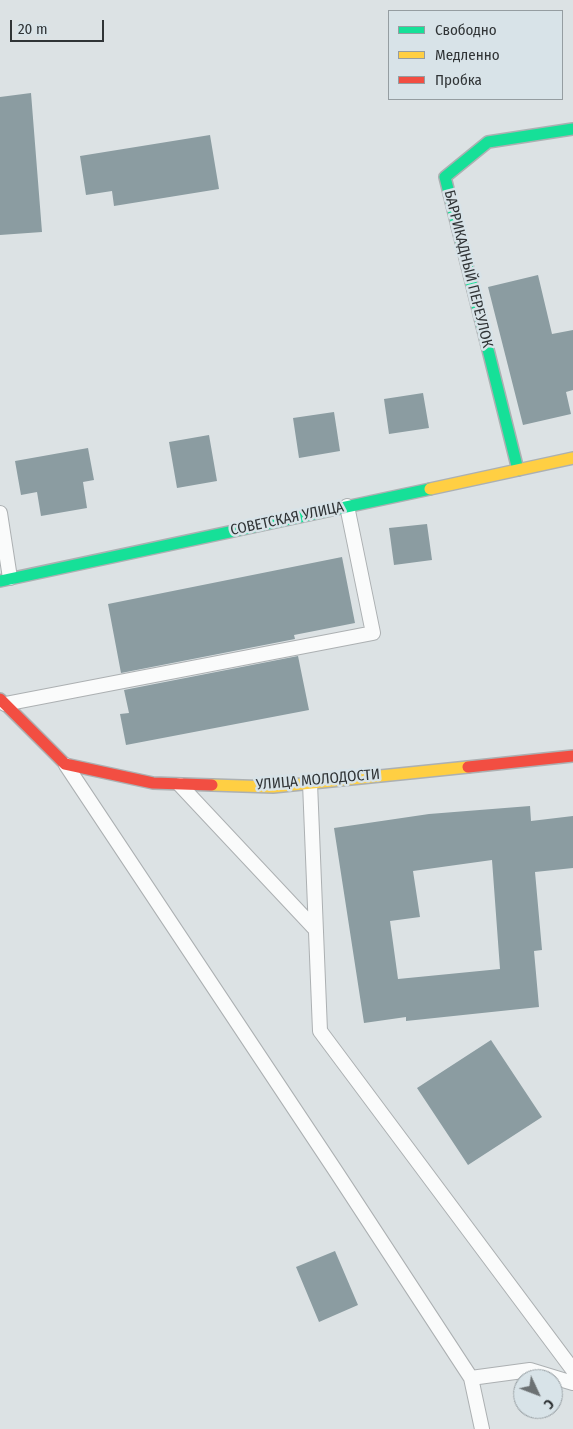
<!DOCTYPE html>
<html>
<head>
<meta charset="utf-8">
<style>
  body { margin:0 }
  #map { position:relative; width:573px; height:1429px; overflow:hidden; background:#dce2e4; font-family:"Fira Sans Condensed",sans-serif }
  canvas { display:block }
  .legend { position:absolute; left:388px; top:10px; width:175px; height:90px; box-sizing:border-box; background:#d8e3e8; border:1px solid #959da1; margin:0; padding:6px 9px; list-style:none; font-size:15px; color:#303436 }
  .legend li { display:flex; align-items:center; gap:10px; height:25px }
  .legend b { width:25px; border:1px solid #959da1 }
  .north { position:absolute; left:513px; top:1369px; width:50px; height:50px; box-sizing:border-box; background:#d8e3e8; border:1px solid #959da1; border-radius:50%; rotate:133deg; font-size:14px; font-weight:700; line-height:20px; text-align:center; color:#303436 }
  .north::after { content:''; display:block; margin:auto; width:18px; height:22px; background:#6c7173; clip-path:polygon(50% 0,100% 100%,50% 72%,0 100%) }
  .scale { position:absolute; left:10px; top:20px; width:94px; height:22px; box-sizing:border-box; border:2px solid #303436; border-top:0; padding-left:6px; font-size:15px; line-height:18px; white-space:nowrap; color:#303436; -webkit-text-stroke:4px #d8e3e8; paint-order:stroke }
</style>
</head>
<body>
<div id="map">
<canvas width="573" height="1429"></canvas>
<ul class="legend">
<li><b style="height:6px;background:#16e098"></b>Свободно</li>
<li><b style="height:6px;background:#ffcf43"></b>Медленно</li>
<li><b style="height:6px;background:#f24e42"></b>Пробка</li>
</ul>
<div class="north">С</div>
<div class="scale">20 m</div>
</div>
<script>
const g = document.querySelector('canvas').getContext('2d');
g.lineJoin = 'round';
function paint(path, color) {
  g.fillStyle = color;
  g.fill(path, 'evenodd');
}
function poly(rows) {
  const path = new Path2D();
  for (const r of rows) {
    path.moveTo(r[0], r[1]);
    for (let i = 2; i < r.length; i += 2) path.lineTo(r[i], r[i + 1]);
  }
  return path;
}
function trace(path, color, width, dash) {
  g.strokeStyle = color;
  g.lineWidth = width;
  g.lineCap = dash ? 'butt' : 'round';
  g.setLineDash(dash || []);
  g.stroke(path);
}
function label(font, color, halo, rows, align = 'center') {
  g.font = font + ' "Fira Sans Condensed",sans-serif';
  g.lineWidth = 5;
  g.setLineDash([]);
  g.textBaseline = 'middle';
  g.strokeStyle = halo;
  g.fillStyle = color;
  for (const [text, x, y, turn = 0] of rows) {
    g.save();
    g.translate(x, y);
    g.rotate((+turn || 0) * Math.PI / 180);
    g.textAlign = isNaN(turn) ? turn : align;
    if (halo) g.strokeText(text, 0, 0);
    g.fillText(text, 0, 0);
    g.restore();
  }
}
const building = poly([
  [31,93,42,232,0,235,0,97],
  [210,135,219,189,114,206,112,191,86,195,80,156],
  [538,275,552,334,573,330,573,390,566,392,571,414,523,425,488,287],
  [423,393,429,428,389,434,384,399],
  [334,412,340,451,299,458,293,418],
  [209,435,217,481,177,488,169,442],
  [88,448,94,480,83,482,87,508,41,516,37,492,21,495,15,461],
  [427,524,432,560,394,565,389,528],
  [342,557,355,623,294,635,295,639,121,673,108,604],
  [298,656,309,710,126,745,120,714,129,713,124,690],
  [530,806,531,821,573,816,573,868,535,872,542,950,534,951,539,1007,406,1021,406,1017,364,1023,334,828,429,814],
  [492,860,500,969,398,979,390,921,420,917,413,871],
  [491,1040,542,1117,468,1165,417,1088],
  [335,1251,358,1305,319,1322,296,1267]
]);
const lane = poly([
  [0,513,10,578],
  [5,704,373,633,347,506],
  [66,765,337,1173,471,1378,482,1429],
  [310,783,320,1031,573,1370],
  [180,785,316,930],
  [471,1378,530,1370,573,1383]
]);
const fast = poly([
  [518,470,445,177,488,142,573,129],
  [0,581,430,489]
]);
const slow = poly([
  [430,489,573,458],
  [212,785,273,787,468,767]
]);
const jam = poly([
  [0,699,65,764,153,783,212,785],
  [468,767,573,756]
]);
const streetNames = [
  ["БАРРИКАДНЫЙ ПЕРЕУЛОК",468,269,76],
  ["СОВЕТСКАЯ УЛИЦА",287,519,-12],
  ["УЛИЦА МОЛОДОСТИ",318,780,-5]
];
paint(building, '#8b9ca1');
trace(lane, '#acb0b2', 16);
trace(fast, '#acb0b2', 14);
trace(slow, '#acb0b2', 14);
trace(jam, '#acb0b2', 14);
trace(lane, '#fafbfb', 14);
trace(fast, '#16e098', 11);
trace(slow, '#ffcf43', 11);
trace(jam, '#f24e42', 11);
label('15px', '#303436', '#d8e3e8', streetNames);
</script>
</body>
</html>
